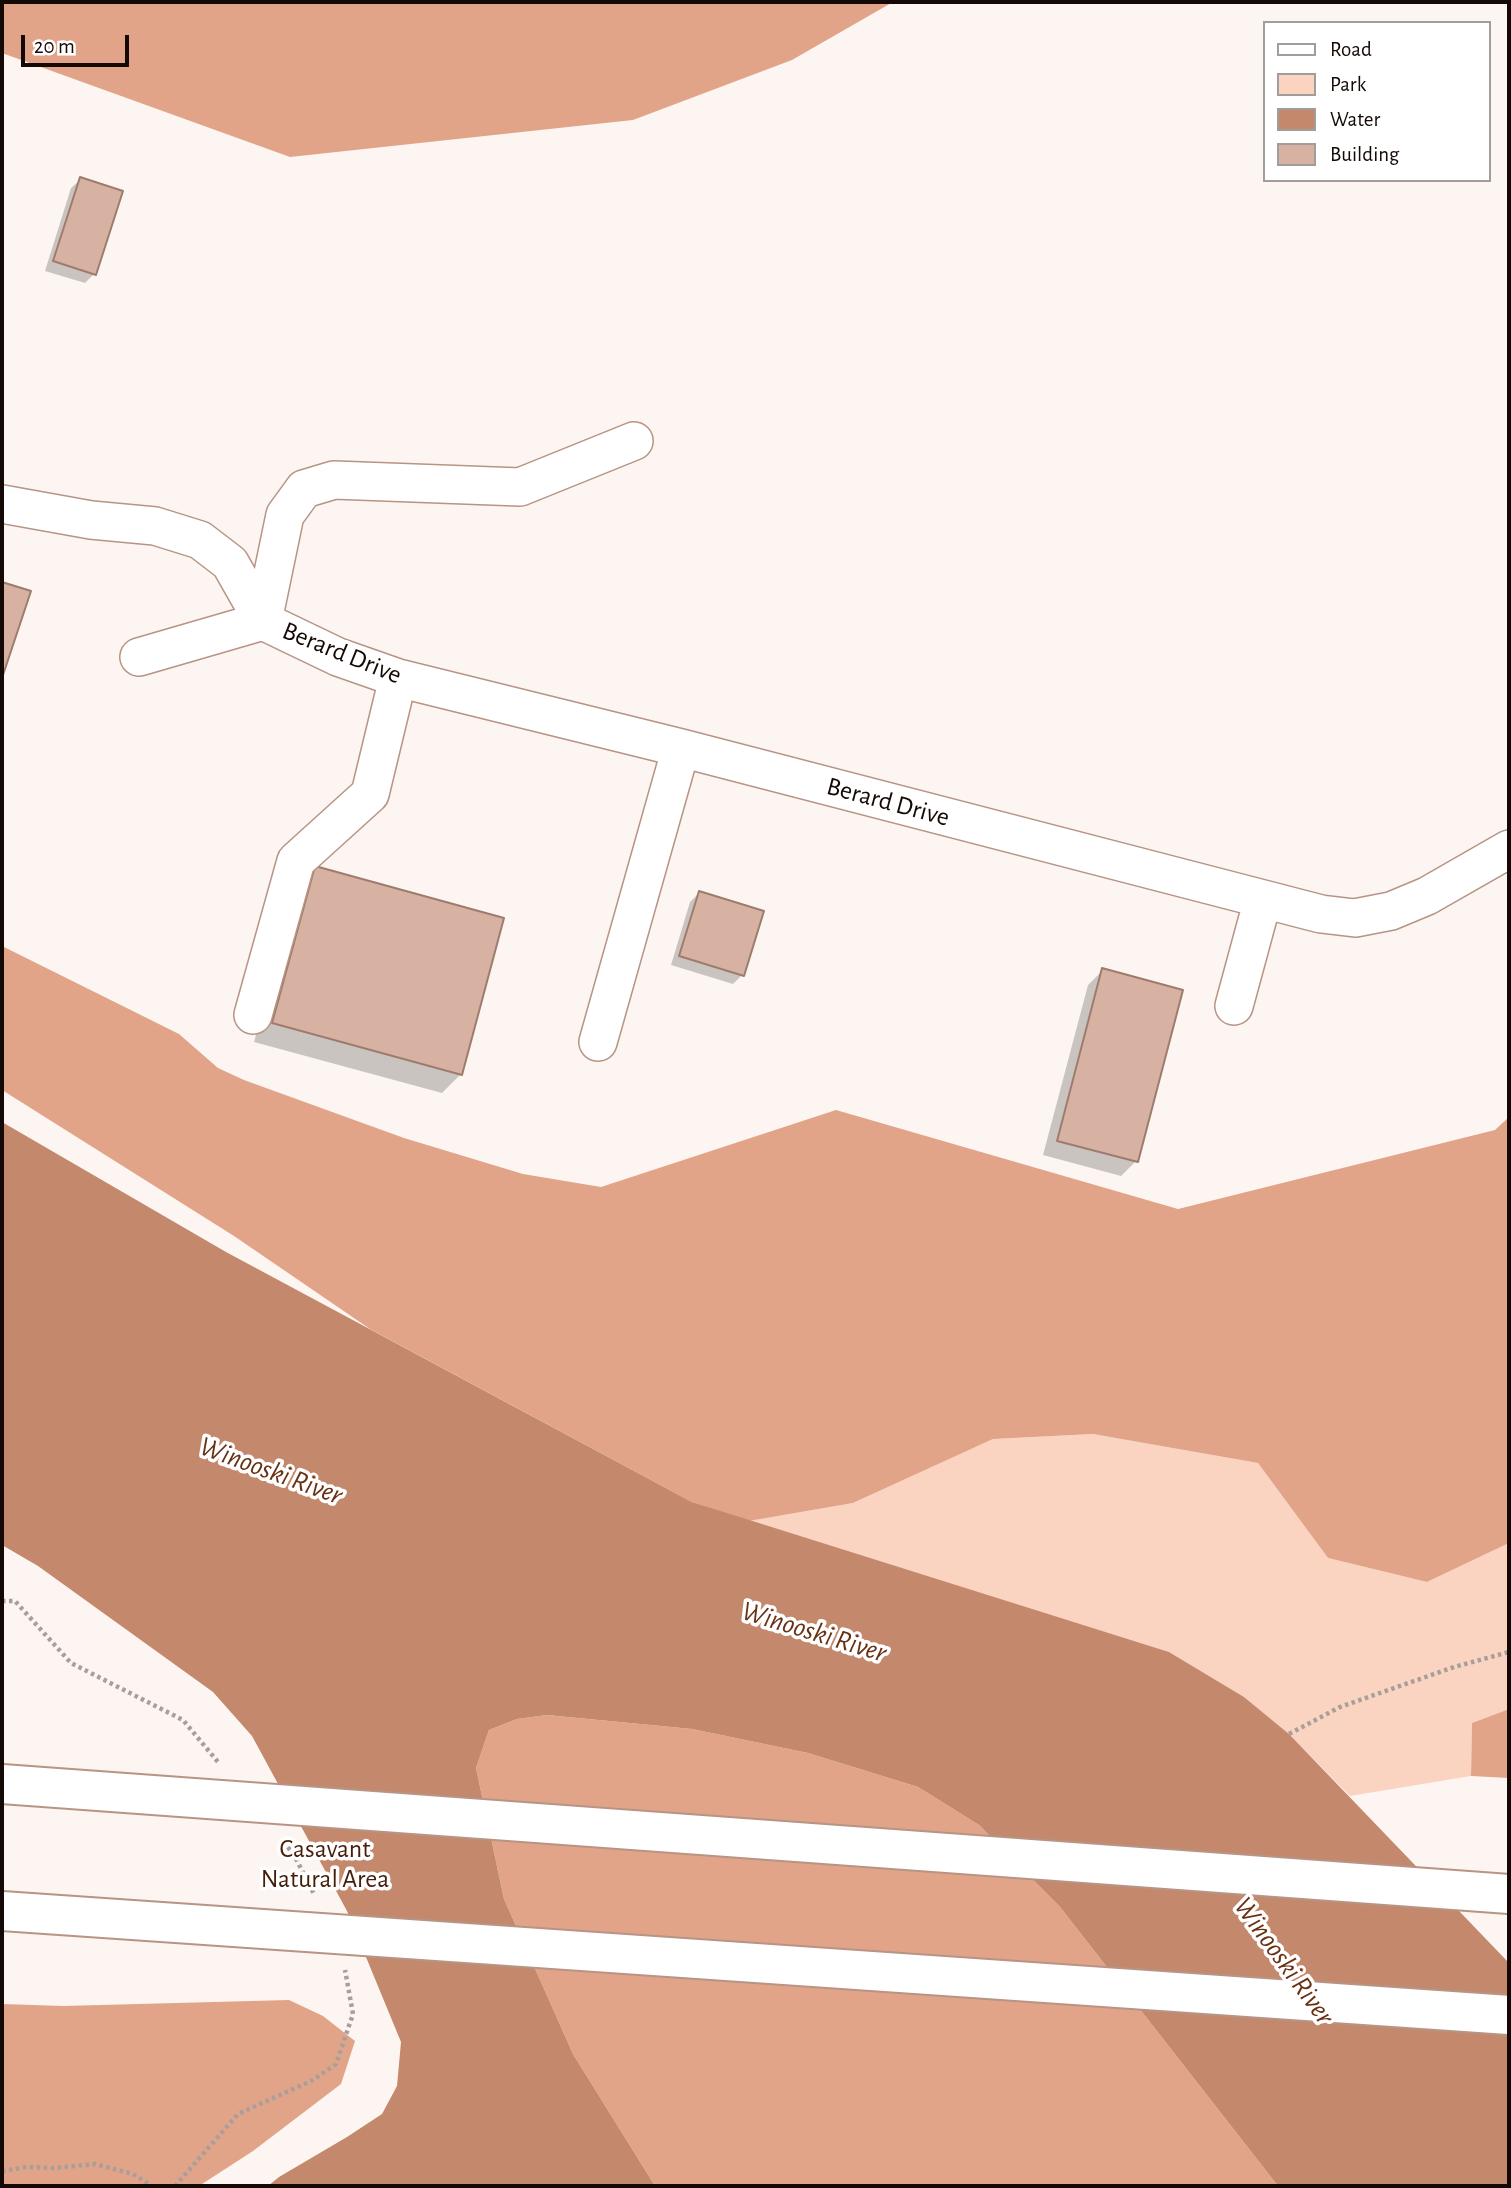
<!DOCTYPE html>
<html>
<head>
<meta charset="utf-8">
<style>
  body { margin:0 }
  #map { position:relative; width:1511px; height:2188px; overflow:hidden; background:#fdf5f1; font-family:"Alegreya Sans",sans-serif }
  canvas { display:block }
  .frame { position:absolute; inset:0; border:4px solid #150905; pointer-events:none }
  .legend { position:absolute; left:1263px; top:21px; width:228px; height:161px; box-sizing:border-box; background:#fff; border:2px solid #a19d9b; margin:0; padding:9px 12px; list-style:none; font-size:21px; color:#150905 }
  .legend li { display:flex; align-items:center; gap:14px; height:35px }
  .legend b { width:35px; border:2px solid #a19d9b }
  .scale { position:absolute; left:21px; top:35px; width:108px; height:32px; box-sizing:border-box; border:4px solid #150905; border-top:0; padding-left:9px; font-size:21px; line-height:24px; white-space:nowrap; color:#150905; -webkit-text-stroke:5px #fff; paint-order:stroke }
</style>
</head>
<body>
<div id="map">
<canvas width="1511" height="2188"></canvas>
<div class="frame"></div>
<ul class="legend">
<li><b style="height:9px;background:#fff"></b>Road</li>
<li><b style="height:19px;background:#fbd3c1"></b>Park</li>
<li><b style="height:19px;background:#c4886d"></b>Water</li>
<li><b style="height:19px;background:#d7b2a2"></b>Building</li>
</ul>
<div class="scale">20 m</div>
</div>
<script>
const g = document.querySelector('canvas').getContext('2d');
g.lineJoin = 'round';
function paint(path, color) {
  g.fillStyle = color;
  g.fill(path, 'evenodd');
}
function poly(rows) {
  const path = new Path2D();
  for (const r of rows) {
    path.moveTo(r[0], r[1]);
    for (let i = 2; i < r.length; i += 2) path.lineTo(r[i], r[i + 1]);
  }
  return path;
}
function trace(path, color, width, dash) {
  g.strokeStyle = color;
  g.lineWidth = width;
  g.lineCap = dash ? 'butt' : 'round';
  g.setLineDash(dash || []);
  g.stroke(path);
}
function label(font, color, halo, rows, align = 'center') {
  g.font = font + ' "Alegreya Sans",sans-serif';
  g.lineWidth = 7;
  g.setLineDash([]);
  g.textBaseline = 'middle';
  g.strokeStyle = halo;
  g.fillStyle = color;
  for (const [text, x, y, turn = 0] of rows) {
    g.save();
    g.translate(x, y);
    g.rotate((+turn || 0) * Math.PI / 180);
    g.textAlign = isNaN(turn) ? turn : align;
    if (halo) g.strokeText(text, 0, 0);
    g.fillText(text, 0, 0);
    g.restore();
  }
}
const green = poly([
  [1093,1434,1258,1463,1328,1558,1427,1582,1509,1543,1509,1709,1472,1723,1471,1776,1350,1796,1289,1734,1244,1697,1169,1652,749,1521,853,1503,993,1439]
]);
const forest = poly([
  [2,2,893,2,792,60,633,120,290,157,2,53],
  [2,946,179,1034,218,1068,244,1080,404,1138,523,1174,601,1187,836,1110,1178,1209,1495,1130,1509,1117,1509,1543,1427,1582,1328,1558,1258,1463,1093,1434,993,1439,853,1503,749,1521,692,1502,370,1329,234,1236,2,1090],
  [1509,1709,1509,1778,1471,1776,1472,1723],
  [547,1715,692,1729,808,1753,918,1787,979,1825,1060,1907,1278,2186,655,2186,573,2054,504,1899,476,1768,489,1730,517,1719],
  [289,2000,323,2016,355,2041,341,2084,253,2151,199,2186,2,2186,2,2004,63,2006]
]);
const water = poly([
  [2,1122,226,1252,692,1502,1169,1652,1244,1697,1289,1734,1509,1963,1509,2186,1278,2186,1060,1907,979,1825,918,1787,808,1753,692,1729,547,1715,517,1719,489,1730,476,1768,504,1899,573,2054,655,2186,268,2186,279,2177,347,2137,382,2114,397,2086,401,2042,347,1911,252,1736,213,1692,38,1566,2,1545]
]);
const shadow = poly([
  [81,179,94,274,85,283,45,271,71,188],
  [316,868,461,1074,442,1093,254,1042,297,887],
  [699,893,742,975,733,984,671,965,690,902],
  [1103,970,1136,1161,1121,1176,1043,1155,1088,985]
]);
const building = poly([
  [80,177,123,191,96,275,53,261,80,177],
  [2,582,31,591,2,678,2,582],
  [315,866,504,918,462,1075,272,1023,315,866],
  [699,891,764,911,744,976,679,956,699,891],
  [1102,968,1183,990,1138,1162,1057,1141,1102,968]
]);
const path = poly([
  [2,1601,15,1601,71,1663,183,1720,218,1762],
  [1289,1734,1340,1707,1454,1667,1509,1652],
  [283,1842,293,1853,314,1894],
  [2,2171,27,2167,53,2168,95,2164,133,2174,152,2186],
  [175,2186,238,2114,313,2080,336,2064,353,2014,345,1970]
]);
const minor = poly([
  [2,504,91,520,155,526,200,540,230,563,263,621],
  [263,621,338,657,398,678,681,748,1321,914,1355,918,1391,911,1427,896,1509,849],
  [263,621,285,515,304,489,334,480,520,487,634,441],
  [139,657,263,621],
  [1234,1006,1263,899],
  [253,1015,296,861,370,794,398,678],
  [598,1042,681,748]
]);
const highwayBridge = poly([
  [2,1784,1509,1894],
  [2,1911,1509,2015]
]);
const streetNames = [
  ["Berard Drive",342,653,22],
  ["Berard Drive",888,802,15]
];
const parkNames = [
  ["Casavant",325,1849],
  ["Natural Area",325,1879]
];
const waterNames = [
  ["Winooski River",271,1471,20],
  ["Winooski River",814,1632,17],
  ["Winooski River",1284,1961,54]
];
paint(green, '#fbd3c1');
paint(forest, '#e2a488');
paint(water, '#c4886d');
paint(shadow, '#0003');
paint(building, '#d7b2a2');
trace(building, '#9e7c6d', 2);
trace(minor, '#b79484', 40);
trace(path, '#a89f9b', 4.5, [3.5, 3.5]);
trace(minor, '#fff', 37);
trace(highwayBridge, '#b79484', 42, []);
trace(highwayBridge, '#fff', 38);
label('26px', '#150905', '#fff', streetNames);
label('26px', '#451d09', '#fff', parkNames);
label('italic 28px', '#693114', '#fff', waterNames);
</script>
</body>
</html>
